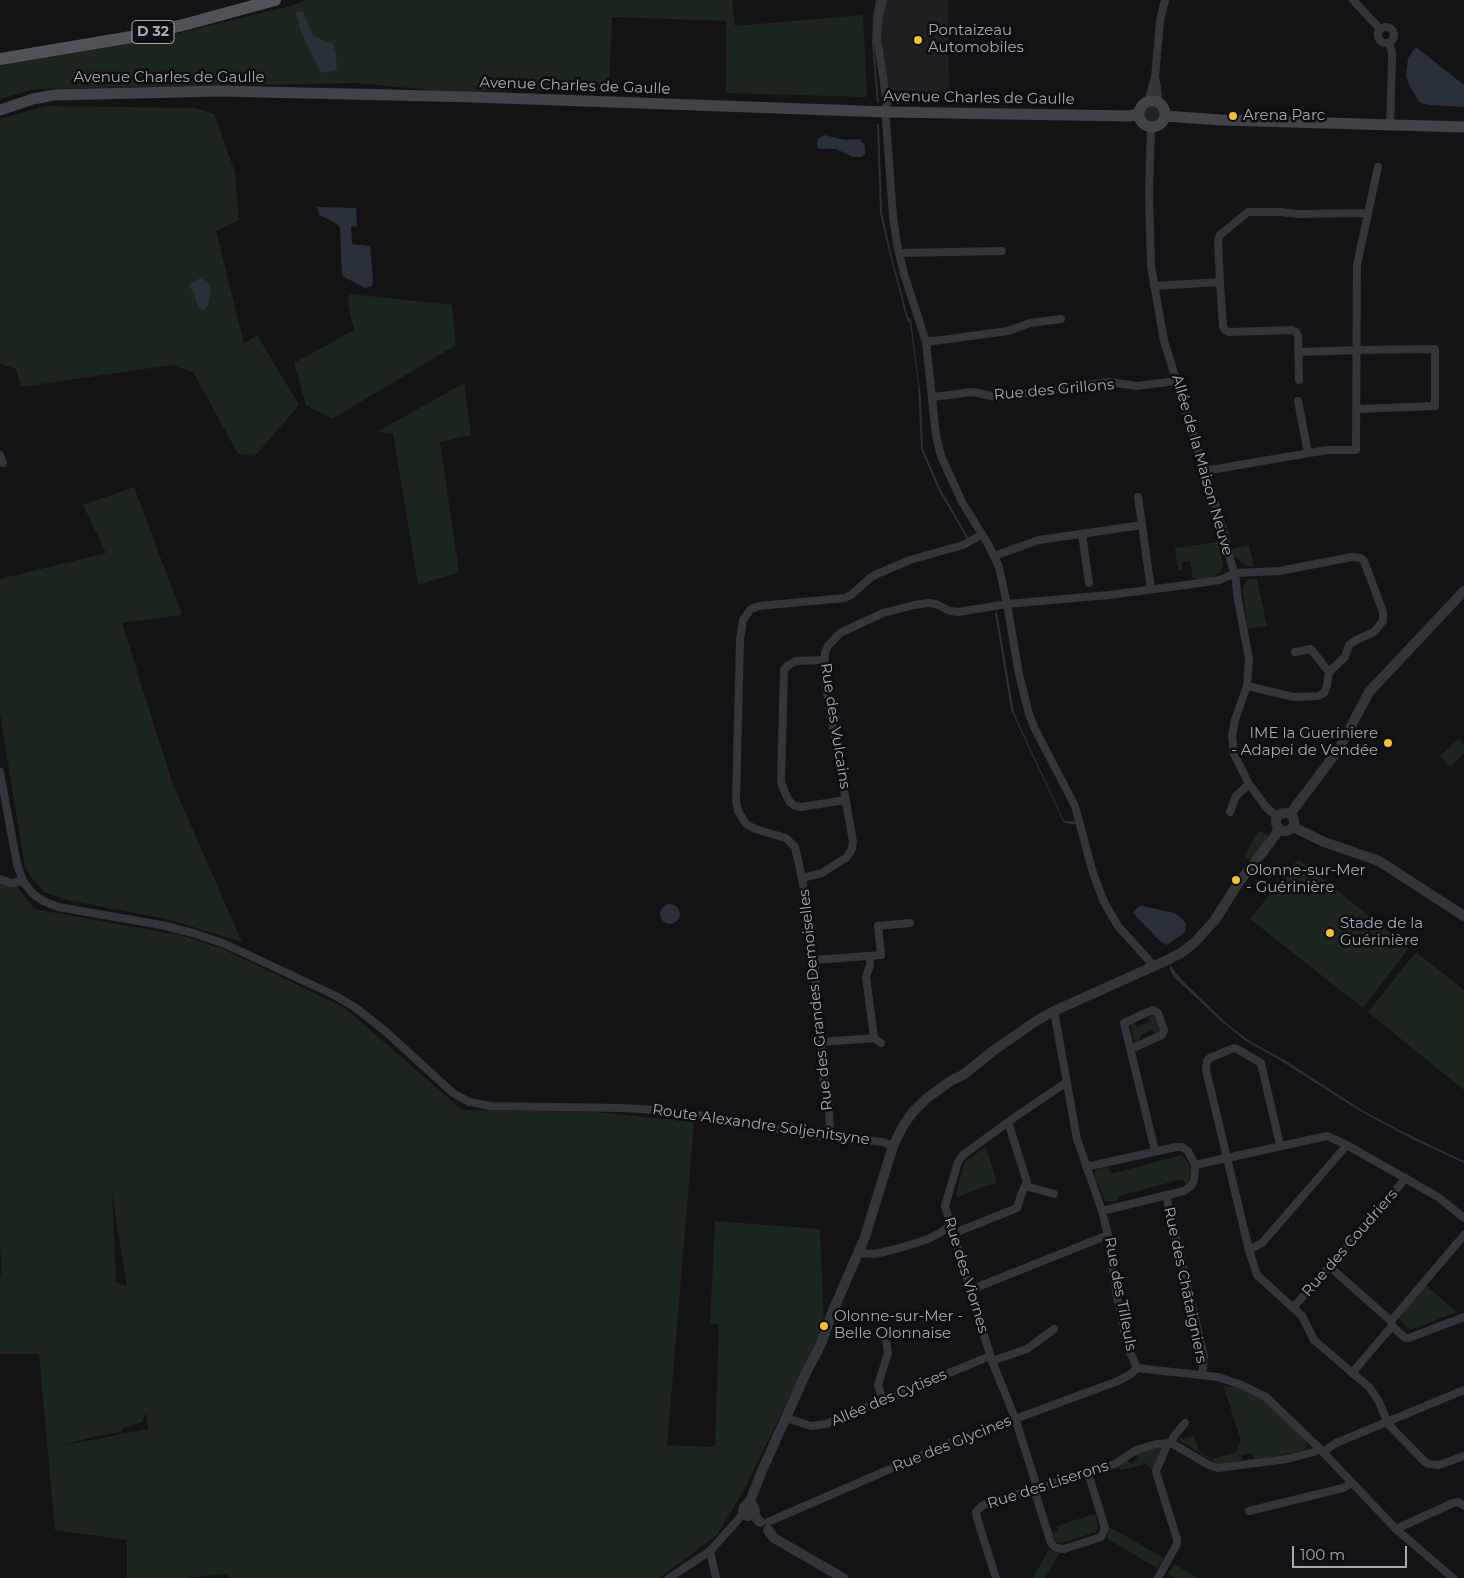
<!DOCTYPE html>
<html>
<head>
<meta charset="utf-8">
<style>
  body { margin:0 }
  #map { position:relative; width:1464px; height:1578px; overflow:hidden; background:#131315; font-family:Montserrat,sans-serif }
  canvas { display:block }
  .scale { position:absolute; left:1292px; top:1546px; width:115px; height:22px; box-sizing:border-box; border:2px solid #a5a8b5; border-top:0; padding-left:6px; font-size:15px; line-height:18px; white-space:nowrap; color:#a5a8b5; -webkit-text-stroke:4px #0e0e10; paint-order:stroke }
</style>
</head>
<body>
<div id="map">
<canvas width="1464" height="1578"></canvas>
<div class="scale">100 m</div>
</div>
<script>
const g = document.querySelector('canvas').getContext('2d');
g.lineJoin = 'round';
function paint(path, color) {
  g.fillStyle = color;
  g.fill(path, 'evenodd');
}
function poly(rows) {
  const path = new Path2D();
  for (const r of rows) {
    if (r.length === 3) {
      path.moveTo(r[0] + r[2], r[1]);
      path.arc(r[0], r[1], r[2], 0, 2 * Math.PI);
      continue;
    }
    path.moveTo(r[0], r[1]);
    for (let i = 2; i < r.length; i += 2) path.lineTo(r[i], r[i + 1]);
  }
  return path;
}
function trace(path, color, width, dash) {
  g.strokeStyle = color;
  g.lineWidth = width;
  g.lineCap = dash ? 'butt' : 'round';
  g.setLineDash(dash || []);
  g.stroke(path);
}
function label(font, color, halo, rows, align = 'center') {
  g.font = font + ' Montserrat,sans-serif';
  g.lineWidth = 5;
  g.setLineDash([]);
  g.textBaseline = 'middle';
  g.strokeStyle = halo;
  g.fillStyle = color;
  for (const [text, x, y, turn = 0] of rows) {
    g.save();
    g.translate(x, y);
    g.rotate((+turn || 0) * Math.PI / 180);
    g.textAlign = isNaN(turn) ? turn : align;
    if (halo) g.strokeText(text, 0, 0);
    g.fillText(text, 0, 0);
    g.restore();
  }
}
const built = poly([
  [877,0,948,0,949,100,881,104]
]);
const green = poly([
  [307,0,732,0,735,26,863,15,867,97,726,93,726,21,612,17,609,90,439,91,357,83,35,89,0,99,0,65,155,39,290,6],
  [1152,113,8],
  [46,106,195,108,214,114,235,172,239,220,216,231,244,344,257,335,299,405,255,456,238,454,193,372,171,365,21,387,16,369,0,364,0,119],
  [350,294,452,305,456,345,332,419,306,405,294,363,354,330,348,304],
  [464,383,471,435,440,442,459,572,418,585,393,433,377,432],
  [134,487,182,615,122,623,172,782,242,942,167,919,66,900,44,892,32,878,25,867,0,714,0,579,106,553,83,505],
  [1218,542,1223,565,1221,573,1205,579,1193,578,1190,562,1182,562,1182,570,1178,570,1175,548],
  [1249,545,1254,567,1246,566,1234,556,1231,549],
  [1248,579,1257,579,1267,626,1248,629,1243,592,1243,586],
  [1458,739,1464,745,1464,753,1450,767,1440,756],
  [1261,831,1268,836,1266,841,1253,859,1250,858,1249,860,1244,856,1258,832],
  [1298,859,1409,948,1363,1008,1250,919],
  [0,876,15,883,34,909,184,936,223,949,345,1008,462,1110,595,1112,694,1122,667,1445,715,1447,719,1324,710,1323,715,1221,820,1229,824,1326,743,1492,717,1535,659,1578,229,1578,228,1574,185,1578,127,1578,127,1540,55,1530,39,1354,0,1354,0,1278,2,1266,0,1248],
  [112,1194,127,1286,126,1286,116,1282],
  [146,1413,148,1429,61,1446,93,1437,121,1432,124,1427,142,1422],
  [1416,952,1464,990,1464,1090,1368,1012],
  [1149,1016,1155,1017,1160,1028,1159,1031,1156,1034,1152,1030,1141,1035,1139,1041,1136,1042,1133,1039,1131,1024,1134,1022,1137,1027,1149,1021],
  [986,1147,996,1179,995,1183,957,1197,956,1194,964,1165,967,1160],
  [1182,1155,1190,1166,1189,1179,1187,1185,1182,1179,1119,1196,1116,1202,1105,1201,1095,1177,1094,1173,1096,1170,1108,1167,1111,1174],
  [1424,1284,1457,1312,1410,1330,1399,1319,1399,1315],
  [1223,1385,1231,1387,1233,1385,1260,1397,1270,1404,1306,1440,1307,1445,1304,1450,1290,1454,1254,1459,1252,1453,1241,1455,1243,1460,1220,1464,1216,1463,1182,1442,1179,1440,1181,1436,1182,1439,1194,1436,1199,1451,1212,1459,1236,1452,1241,1440],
  [1157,1447,1160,1448,1162,1452,1157,1463,1151,1469,1146,1464,1121,1470,1117,1466,1127,1460,1131,1464,1138,1459,1134,1454],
  [1095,1514,1098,1526,1096,1532,1062,1543,1056,1542,1053,1533,1058,1531,1056,1526],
  [1108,1526,1164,1558,1157,1568,1106,1538,1109,1532],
  [1049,1549,1056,1553,1060,1552,1045,1578,1033,1578],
  [1174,1564,1198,1578,1175,1578,1168,1574]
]);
const water = poly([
  [876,0,879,0,876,16,874,47,879,103,877,103,872,42,873,14],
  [296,12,303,12,304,14,313,36,333,44,336,53,337,70,321,73,301,32],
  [1416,47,1464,85,1464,107,1429,105,1421,103,1418,100,1409,85,1406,76,1408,58],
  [877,124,879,124,882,212,892,257,908,317,911,320,921,399,923,449,940,488,968,537,967,539,938,489,921,449,918,383,910,323,907,320,889,252,880,213],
  [824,135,845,140,860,139,865,146,865,154,862,157,853,157,836,149,819,149,817,147,818,139],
  [317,207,356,208,357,226,351,227,352,244,370,246,373,280,372,286,365,288,346,278,342,275,340,227,334,222,319,215],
  [200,278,208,282,211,290,208,306,204,310,198,307,194,293,188,285],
  [997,612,1014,713,1064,821,1077,821,1078,825,1064,823,1011,710,995,613],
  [670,914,10],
  [1143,906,1174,913,1182,918,1186,924,1185,932,1167,945,1160,941,1133,913,1138,907],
  [1170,965,1180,978,1226,1023,1251,1042,1283,1059,1362,1110,1401,1131,1464,1161,1464,1163,1412,1139,1360,1111,1278,1059,1246,1041,1222,1022,1173,976,1170,970]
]);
const minor = poly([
  [883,0,879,16,877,38,887,103,886,120,893,216,897,244,904,274,926,342,936,435,941,456,962,502,988,544,999,567,1007,604,1019,674,1029,714,1035,729,1075,806,1093,873,1104,902,1118,926,1154,966],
  [1353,0,1380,29],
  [1386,35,8],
  [1389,43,1392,52,1392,63,1390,125],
  [1156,81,1159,103],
  [1148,101,1155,77,1160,21,1165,0],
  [1151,127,1149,193,1151,266,1164,341,1225,536,1231,563,1235,573,1238,600,1249,659,1247,686,1235,720,1232,736,1234,754,1249,784,1266,807,1277,817],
  [899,253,1002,251],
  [1220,282,1223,326,1225,330,1229,332,1292,330,1296,332,1298,336,1299,380],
  [1154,286,1220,282,1218,240,1220,235,1248,212,1280,212,1298,214,1368,213],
  [926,342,1008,331,1030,323,1061,319],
  [1299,352,1357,350,1435,349,1435,406,1357,409],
  [933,397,972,392,997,397,1109,382,1137,386,1176,381],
  [1298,401,1308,453],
  [0,455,3,463],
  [1204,471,1327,450,1356,450,1357,265,1378,167],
  [1138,497,1142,525],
  [1082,534,1089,583],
  [994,556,1039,540,1142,525,1151,589],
  [1295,652,1311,649,1329,672],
  [824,660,796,661,787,666,784,670,781,782,786,795,790,802,795,806,801,807,846,800],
  [0,772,17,864,23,881,32,893,43,901,58,907,161,925,193,933,225,944,336,996,356,1008,384,1030,442,1083,453,1093,469,1102,491,1106,621,1108,673,1111,819,1136,883,1142,893,1146],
  [1230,812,1236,796,1249,784],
  [802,878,822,873,847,857,852,849,853,842,824,675,825,653,828,646,840,633,883,613,914,605,929,603,936,604,950,611,958,612,1007,604,1109,595,1186,585,1220,580,1235,573,1279,571,1352,557,1361,558,1364,561,1383,612,1383,621,1374,632,1356,640,1349,645,1345,657,1329,672,1327,686,1324,693,1318,696,1294,697,1247,686],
  [0,879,11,883,23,881],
  [870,957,870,965,866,977,874,1038],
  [814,960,881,955,878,926,910,923],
  [1054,1011,1077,1139,1102,1211,1108,1235,1117,1297,1127,1345,1137,1368],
  [822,1042,874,1038,881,1043],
  [1131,1049,1162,1035,1164,1030,1158,1013,1153,1010,1148,1012,1124,1023,1155,1151],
  [830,1137,829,1105,825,1095,814,960,802,878,795,847,786,838,755,829,746,824,738,811,736,801,740,640,743,620,751,609,759,606,845,598,851,595,870,578,877,574,910,560,963,545,981,535],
  [1280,1145,1261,1063,1237,1049,1234,1048,1210,1058,1207,1061,1206,1070,1249,1250,1257,1275,1302,1316,1314,1340,1369,1387,1378,1400,1389,1425,1424,1461,1428,1464,1439,1465,1464,1456],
  [1195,1165,1327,1136,1347,1145,1438,1197,1464,1218],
  [1086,1167,1176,1147,1182,1147,1188,1151,1195,1165,1194,1180,1191,1186,1184,1191,1102,1211],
  [1025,1186,1054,1194],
  [1166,1195,1204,1357,1202,1374],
  [952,1234,1017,1208,1021,1195,1027,1182,1008,1122],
  [1249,1250,1262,1243,1347,1145],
  [859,1253,875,1254,900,1248,928,1239,940,1233,950,1225],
  [1330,1267,1391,1321],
  [970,1290,1108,1235],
  [1293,1308,1406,1178],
  [1391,1321,1464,1235],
  [1391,1321,1392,1326,1405,1338,1409,1338,1464,1317],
  [992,1361,1027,1349,1054,1329],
  [1137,1368,1218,1377,1242,1385,1266,1397,1319,1448,1396,1529,1453,1578],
  [1352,1373,1392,1326],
  [883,1401,878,1385,888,1353,886,1339],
  [786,1418,811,1426,826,1424,990,1356],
  [1171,1443,1174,1436,1185,1423],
  [1323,1452,1336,1443,1464,1390],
  [1037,1487,1015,1418,992,1361,945,1206,958,1162,963,1155,1015,1117,1067,1082],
  [1034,1489,1051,1543,1056,1548,1064,1549,1101,1537,1104,1531,1105,1528,1088,1473],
  [1249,1511,1343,1488,1352,1483],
  [768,1522,950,1443,1118,1381,1131,1374,1137,1368],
  [1396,1529,1453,1503,1459,1502,1464,1506],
  [710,1551,716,1578],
  [669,1578,710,1551,744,1513],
  [996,1578,977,1518,976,1512,983,1505,1115,1464,1136,1450,1156,1444,1171,1443,1209,1465,1218,1468,1287,1459,1314,1452,1319,1448],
  [1158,1578,1177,1544,1177,1539,1157,1475,1156,1471,1168,1443]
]);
const tertiary = poly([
  [1285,822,9],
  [1290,814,1339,749,1369,692,1464,591],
  [1293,827,1324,842,1379,861,1464,916],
  [749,1504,761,1473,805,1375,821,1344,832,1313,865,1237,893,1146,903,1126,912,1113,927,1098,952,1080,963,1075,993,1051,1036,1021,1054,1011,1161,963,1181,953,1195,942,1215,920,1237,885,1275,836,1279,828],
  [753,1514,748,1516,745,1515,743,1511,744,1507,747,1504,753,1506,755,1511,753,1514,760,1522],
  [768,1530,774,1538,843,1578]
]);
const secondary = poly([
  [1152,114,13],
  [0,110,33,99,54,95,220,91,474,97,887,112,1128,116,1139,114],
  [1165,116,1221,120,1464,127]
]);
const primary = poly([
  [0,59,131,37,183,25,275,0]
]);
const markers = [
  [918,40,5,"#f2c22e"],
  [1233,116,5,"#f2c22e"],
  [1388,743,5,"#f2c22e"],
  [1236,880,5,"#f2c22e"],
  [1330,933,5,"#f2c22e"],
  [824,1326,5,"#f2c22e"]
];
const shields = [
  [153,32,42]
];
const shieldNames = [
  ["D 32",153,32]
];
const poiNames = [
  ["Pontaizeau",928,31],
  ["Automobiles",928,48],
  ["Arena Parc",1243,116],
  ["IME la Gueriniere",1378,734,"right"],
  ["- Adapei de Vendée",1378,751,"right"],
  ["Olonne-sur-Mer",1246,871],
  ["- Guérinière",1246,888],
  ["Stade de la",1340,924],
  ["Guérinière",1340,941],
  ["Olonne-sur-Mer -",834,1317],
  ["Belle Olonnaise",834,1334]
];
const streetNames = [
  ["Avenue Charles de Gaulle",169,78],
  ["Avenue Charles de Gaulle",575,86,2],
  ["Avenue Charles de Gaulle",979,98,1],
  ["Rue des Grillons",1054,390,-5],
  ["Allée de la Maison Neuve",1202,465,74],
  ["Rue des Vulcains",835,726,81],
  ["Rue des Grandes Demoiselles",816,1000,-96],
  ["Route Alexandre Soljenitsyne",761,1125,8],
  ["Rue des Coudriers",1350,1243,-49],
  ["Rue des Viornes",966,1275,73],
  ["Rue des Châtaigniers",1185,1285,78],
  ["Rue des Tilleuls",1120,1294,79],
  ["Allée des Cytises",889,1398,-23],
  ["Rue des Glycines",952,1444,-22],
  ["Rue des Liserons",1048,1485,-18]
];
paint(built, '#1f1f22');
paint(green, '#1d251f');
paint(water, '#293039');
trace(minor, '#34353a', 8);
trace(tertiary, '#34353a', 10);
trace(secondary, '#42434a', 11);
trace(primary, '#505159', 12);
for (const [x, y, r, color] of markers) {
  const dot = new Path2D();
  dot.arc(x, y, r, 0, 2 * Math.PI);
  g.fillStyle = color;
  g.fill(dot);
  trace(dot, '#0e0e10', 2);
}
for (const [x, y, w] of shields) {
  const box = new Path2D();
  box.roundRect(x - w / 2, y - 11.5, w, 23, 4);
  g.fillStyle = '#0e0e10';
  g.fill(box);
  trace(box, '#a5a8b5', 1);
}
label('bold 14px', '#a5a8b5', null, shieldNames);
label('15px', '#a5a8b5', '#0e0e10', poiNames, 'left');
label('15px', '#a5a8b5', '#0e0e10', streetNames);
</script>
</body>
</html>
